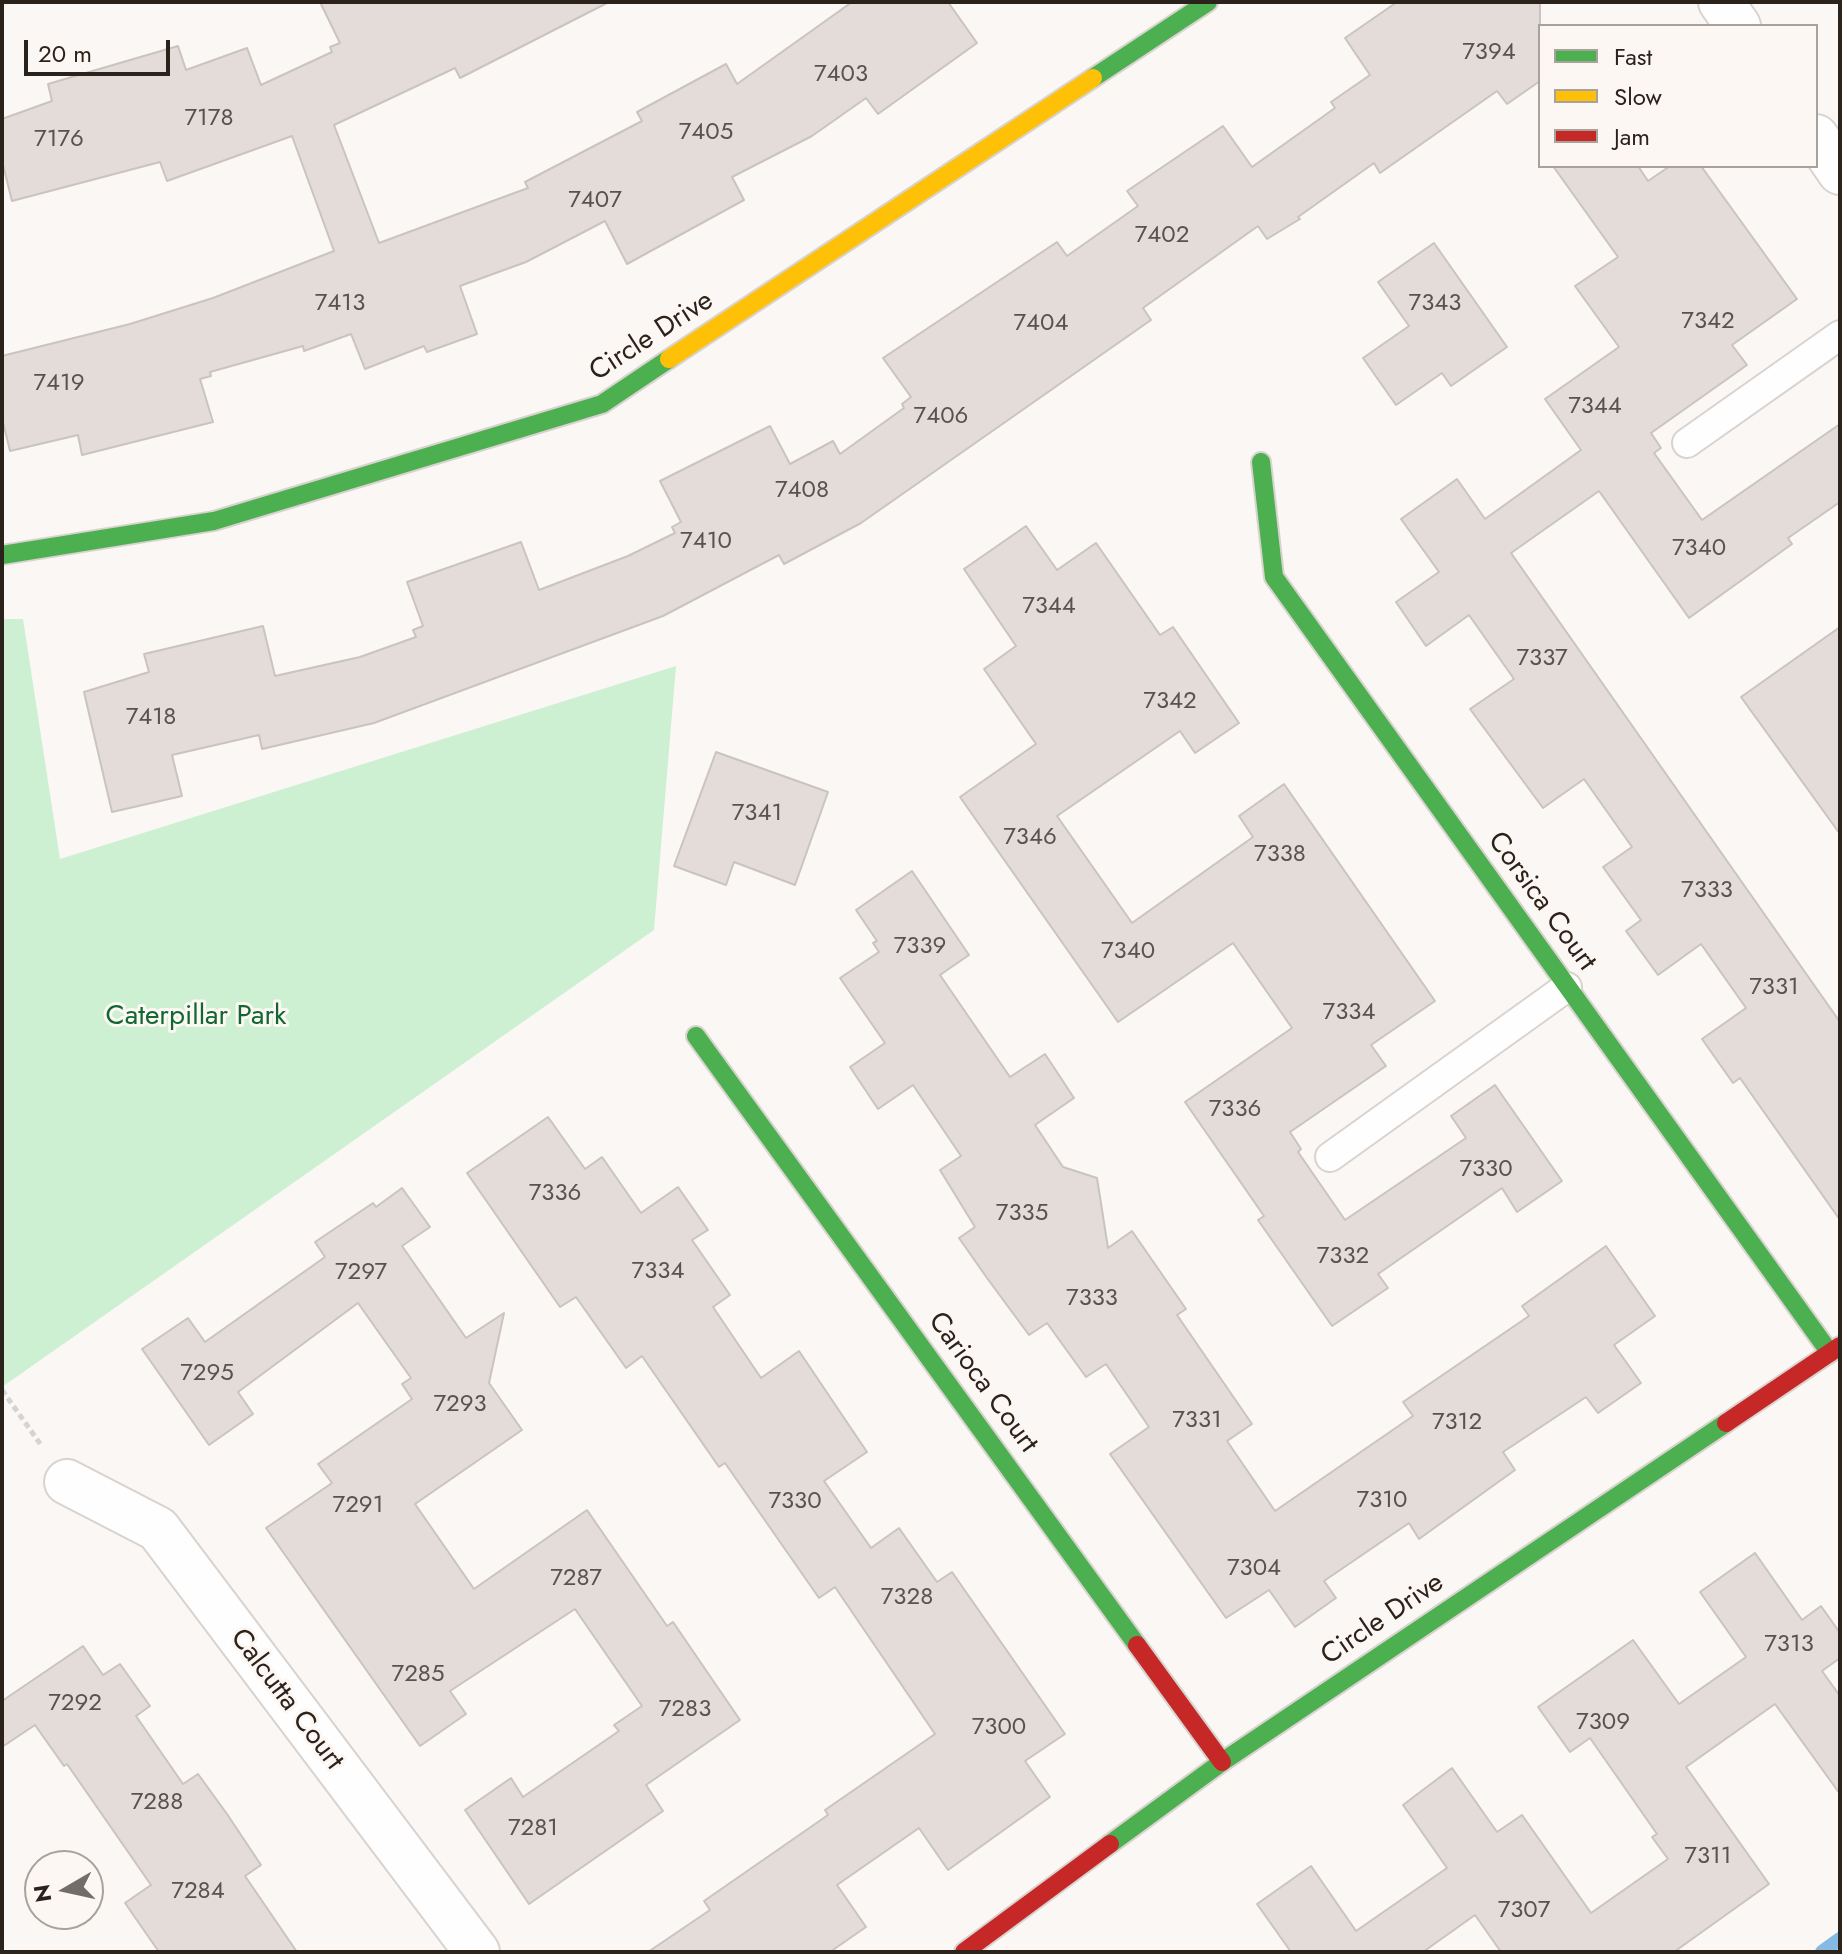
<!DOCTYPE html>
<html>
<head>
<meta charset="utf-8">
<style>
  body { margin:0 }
  #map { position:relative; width:1842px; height:1954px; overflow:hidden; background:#faf7f5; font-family:Jost,sans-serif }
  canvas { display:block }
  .frame { position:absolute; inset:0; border:4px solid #2b221b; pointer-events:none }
  .legend { position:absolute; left:1538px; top:24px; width:280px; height:144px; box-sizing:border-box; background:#fcf7f3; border:2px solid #a8a29d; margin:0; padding:10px 14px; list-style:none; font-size:24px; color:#2b221b }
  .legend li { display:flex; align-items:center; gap:16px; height:40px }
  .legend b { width:40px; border:2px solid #a8a29d }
  .north { position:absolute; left:24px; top:1850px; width:80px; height:80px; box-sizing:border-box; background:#fcf7f3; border:2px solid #a8a29d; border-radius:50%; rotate:261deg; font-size:22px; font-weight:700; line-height:32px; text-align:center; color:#2b221b }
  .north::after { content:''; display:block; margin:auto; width:28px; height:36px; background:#736d67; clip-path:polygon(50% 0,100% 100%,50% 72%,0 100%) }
  .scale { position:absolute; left:24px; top:40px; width:146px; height:36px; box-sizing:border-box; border:4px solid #2b221b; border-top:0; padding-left:10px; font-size:24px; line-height:28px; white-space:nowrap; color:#2b221b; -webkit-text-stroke:6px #fcf7f3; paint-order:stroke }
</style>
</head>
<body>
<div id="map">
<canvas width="1842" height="1954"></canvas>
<div class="frame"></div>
<ul class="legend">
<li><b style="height:10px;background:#4caf50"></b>Fast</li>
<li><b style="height:10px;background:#ffc107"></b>Slow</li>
<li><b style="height:10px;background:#c62828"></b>Jam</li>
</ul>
<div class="north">N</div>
<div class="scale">20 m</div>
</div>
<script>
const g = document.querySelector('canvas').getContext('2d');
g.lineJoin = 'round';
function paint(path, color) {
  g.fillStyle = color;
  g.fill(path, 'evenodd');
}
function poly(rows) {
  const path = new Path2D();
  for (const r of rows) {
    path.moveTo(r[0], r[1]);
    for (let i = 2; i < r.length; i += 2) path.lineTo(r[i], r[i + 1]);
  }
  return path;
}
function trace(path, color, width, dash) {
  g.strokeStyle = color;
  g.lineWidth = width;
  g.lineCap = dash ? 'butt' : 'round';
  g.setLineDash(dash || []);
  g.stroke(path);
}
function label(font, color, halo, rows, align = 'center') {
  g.font = font + ' Jost,sans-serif';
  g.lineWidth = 6;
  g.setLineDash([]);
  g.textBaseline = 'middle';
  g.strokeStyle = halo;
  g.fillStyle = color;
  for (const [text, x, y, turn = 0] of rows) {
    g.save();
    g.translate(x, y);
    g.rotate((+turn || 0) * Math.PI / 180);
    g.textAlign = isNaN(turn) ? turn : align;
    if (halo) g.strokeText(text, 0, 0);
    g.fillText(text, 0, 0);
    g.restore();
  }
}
const green = poly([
  [2,619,23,619,60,859,676,666,654,930,2,1387]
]);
const stream = poly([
  [1822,1952,1840,1939]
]);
const building = poly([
  [320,2,609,2,460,78,455,68,334,125,379,243,528,188,525,182,642,121,637,112,726,64,737,84,852,2,948,2,977,43,878,114,866,98,812,136,732,177,744,200,627,264,605,221,526,262,460,286,477,334,427,352,424,346,365,369,351,334,304,351,303,346,210,372,211,376,200,379,213,422,82,455,78,435,10,451,2,418,2,356,130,324,213,298,334,251,292,136,167,181,160,162,12,201,2,161,2,119,52,101,48,84,178,46,186,70,247,48,261,85,332,52,330,47,340,43,320,2],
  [1397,2,1540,2,1540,81,1507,104,1497,91,1380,173,1374,163,1298,217,1300,219,1267,239,1258,226,1143,308,1151,320,861,523,784,564,779,555,663,616,374,723,262,749,259,735,172,755,182,796,112,812,84,692,149,672,144,654,263,626,275,676,360,657,416,637,413,630,423,626,407,582,521,542,539,590,628,556,675,533,672,527,681,522,660,481,770,426,790,464,833,441,840,454,904,408,902,404,911,397,883,358,1057,242,1067,256,1138,206,1127,191,1223,126,1252,167,1335,108,1331,102,1370,75,1345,38,1397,2],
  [1553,166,1638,166,1648,181,1670,166,1701,166,1797,299,1732,345,1747,365,1651,433,1661,448,1654,453,1702,520,1840,424,1840,502,1788,538,1792,544,1689,618,1599,491,1511,553,1840,1022,1840,1220,1740,1078,1733,1083,1702,1039,1746,1008,1701,944,1658,975,1626,931,1641,920,1603,867,1632,847,1584,779,1543,808,1470,709,1514,679,1469,615,1426,646,1396,602,1439,572,1401,519,1457,479,1485,519,1581,450,1545,399,1619,347,1575,286,1618,257,1553,166],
  [1434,243,1507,347,1451,386,1442,373,1396,405,1363,358,1409,326,1378,282,1434,243],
  [1026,526,1057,570,1096,543,1160,635,1173,627,1239,723,1195,753,1180,731,1057,816,1132,923,1253,837,1239,816,1284,784,1435,1001,1371,1045,1386,1066,1290,1132,1301,1149,1298,1152,1345,1220,1466,1138,1451,1116,1495,1085,1562,1181,1517,1212,1502,1188,1378,1274,1388,1288,1332,1326,1258,1220,1264,1216,1185,1102,1292,1028,1233,943,1118,1022,960,797,1036,744,984,669,1016,646,964,569,1026,526],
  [1840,627,1840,834,1741,697,1840,627],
  [716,752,828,792,795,885,734,862,726,885,674,866,716,752],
  [912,871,969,955,940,975,1010,1077,1045,1054,1074,1098,1035,1125,1063,1167,1097,1178,1108,1248,1132,1231,1186,1309,1177,1315,1252,1424,1227,1441,1275,1511,1413,1416,1403,1402,1529,1316,1522,1306,1606,1246,1655,1316,1614,1345,1641,1383,1598,1413,1586,1397,1503,1452,1515,1470,1419,1539,1409,1523,1324,1581,1336,1598,1295,1627,1269,1590,1226,1618,1110,1454,1149,1427,1106,1364,1086,1377,1047,1323,1029,1335,987,1278,959,1238,975,1227,940,1170,961,1156,913,1085,878,1109,850,1067,885,1043,840,978,879,952,873,943,877,941,856,910,912,871],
  [548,1117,585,1169,602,1157,641,1213,678,1187,708,1230,692,1240,730,1295,713,1307,761,1378,799,1351,867,1452,824,1481,871,1548,899,1528,937,1582,952,1572,1065,1734,1025,1761,1050,1797,948,1870,919,1828,837,1885,866,1927,830,1952,648,1952,710,1910,704,1901,828,1815,825,1810,935,1734,835,1587,819,1598,725,1463,719,1467,642,1356,626,1368,576,1297,560,1307,467,1173,548,1117],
  [402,1188,430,1227,402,1246,466,1338,504,1313,489,1383,522,1430,415,1504,474,1589,587,1510,667,1626,673,1622,740,1720,646,1785,663,1811,529,1904,465,1810,511,1778,523,1797,619,1731,614,1725,642,1706,575,1609,450,1691,466,1714,420,1746,266,1528,332,1483,318,1464,412,1399,402,1384,411,1378,358,1303,238,1392,253,1414,209,1445,142,1349,188,1318,205,1342,325,1257,315,1242,373,1203,376,1207,402,1188],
  [1755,1553,1802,1620,1821,1606,1840,1633,1840,1658,1822,1671,1840,1696,1840,1794,1775,1704,1686,1767,1769,1884,1674,1952,1501,1952,1475,1915,1423,1952,1291,1952,1257,1904,1311,1866,1356,1931,1447,1868,1403,1805,1452,1768,1497,1832,1522,1815,1591,1913,1668,1859,1652,1837,1657,1834,1590,1738,1570,1752,1538,1707,1633,1640,1679,1704,1746,1657,1700,1592,1755,1553],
  [83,1646,103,1675,120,1664,150,1706,136,1716,183,1784,198,1774,227,1814,261,1865,245,1876,297,1952,159,1952,125,1903,151,1885,67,1764,64,1766,35,1725,2,1747,2,1701,83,1646]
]);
const path = poly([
  [2,1390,41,1445]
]);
const lane = poly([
  [1687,443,1840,335],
  [1330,1157,1567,987]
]);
const street = poly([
  [1721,2,1738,26],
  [1816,137,1840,172],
  [67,1482,158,1529,477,1952]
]);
const fast = poly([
  [1093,78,1208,2],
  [1261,462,1274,577,1830,1353],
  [2,555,214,521,602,404,669,359],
  [696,1036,1137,1645],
  [1110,1844,1222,1762,1726,1423]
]);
const slow = poly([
  [669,359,1093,78]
]);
const jam = poly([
  [1726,1423,1840,1346],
  [1137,1645,1222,1762],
  [964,1952,1110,1844]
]);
const numberNames = [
  ["7394",1489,53],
  ["7403",841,75],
  ["7178",209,119],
  ["7405",706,133],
  ["7176",59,140],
  ["7407",595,201],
  ["7402",1162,236],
  ["7413",340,304],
  ["7343",1435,304],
  ["7342",1708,322],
  ["7404",1041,324],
  ["7419",59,384],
  ["7344",1595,407],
  ["7406",941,417],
  ["7408",802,491],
  ["7410",706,542],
  ["7340",1699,549],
  ["7344",1049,607],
  ["7337",1542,659],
  ["7342",1170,702],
  ["7418",151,718],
  ["7341",757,814],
  ["7346",1030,838],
  ["7338",1280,855],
  ["7333",1707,891],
  ["7339",920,947],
  ["7340",1128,952],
  ["7331",1774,988],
  ["7334",1349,1013],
  ["7336",1235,1110],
  ["7330",1486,1170],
  ["7336",555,1194],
  ["7335",1022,1214],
  ["7332",1343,1257],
  ["7334",658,1272],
  ["7297",361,1273],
  ["7333",1092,1299],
  ["7295",207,1374],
  ["7293",460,1405],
  ["7331",1197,1421],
  ["7312",1457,1423],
  ["7310",1382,1501],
  ["7330",795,1502],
  ["7291",358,1506],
  ["7304",1254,1569],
  ["7287",576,1579],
  ["7328",907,1598],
  ["7313",1789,1645],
  ["7285",418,1675],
  ["7292",75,1704],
  ["7283",685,1710],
  ["7309",1603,1723],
  ["7300",999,1728],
  ["7288",157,1803],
  ["7281",533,1829],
  ["7311",1708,1857],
  ["7284",198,1892],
  ["7307",1524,1911]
];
const streetNames = [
  ["Circle Drive",652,337,-33],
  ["Corsica Court",1541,902,54],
  ["Carioca Court",982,1383,54],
  ["Circle Drive",1383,1620,-34],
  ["Calcutta Court",286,1700,53]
];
const parkNames = [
  ["Caterpillar Park",196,1017]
];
paint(green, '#cef0d2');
trace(stream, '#86b9e4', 14);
paint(building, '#e4dcd9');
trace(building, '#cac3c0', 2);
trace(lane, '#d8d3ce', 32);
trace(street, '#d8d3ce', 48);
trace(fast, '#d8d3ce', 22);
trace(slow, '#d8d3ce', 22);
trace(jam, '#d8d3ce', 22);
trace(path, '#d5d3d3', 5, [6, 4]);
trace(lane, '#fefefe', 28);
trace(street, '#fefefe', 44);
trace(fast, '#4caf50', 18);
trace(slow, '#ffc107', 18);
trace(jam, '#c62828', 18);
label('24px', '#5b524c', null, numberNames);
label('28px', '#2b221b', '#fcf7f3', streetNames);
label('28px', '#106730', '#fcf7f3', parkNames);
</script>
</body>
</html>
